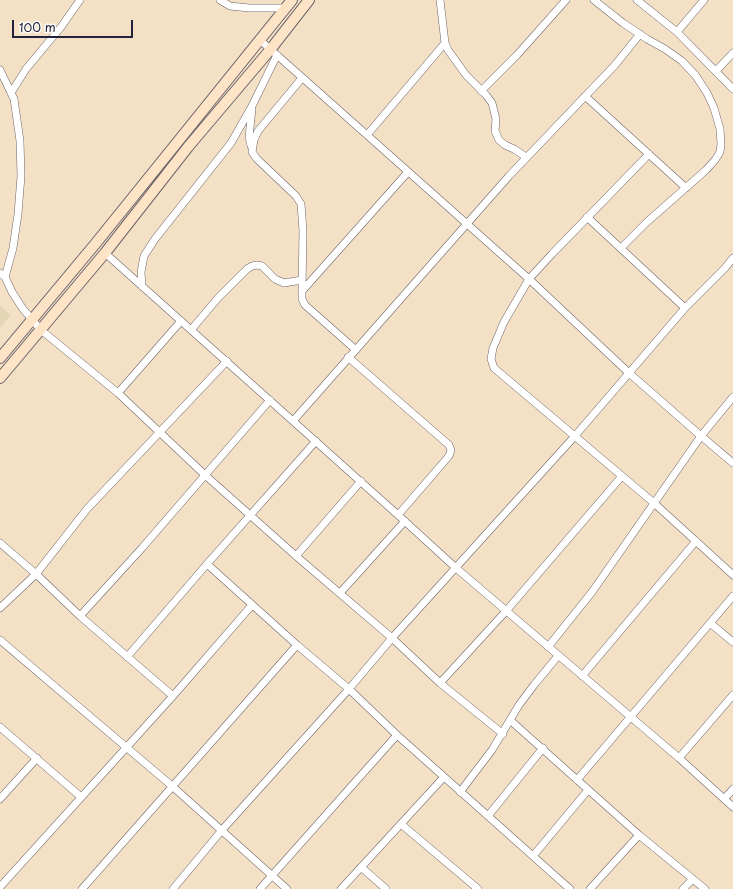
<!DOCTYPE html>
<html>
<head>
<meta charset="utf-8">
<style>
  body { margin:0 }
  #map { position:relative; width:733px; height:889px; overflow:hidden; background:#f4e0c5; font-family:"Playpen Sans",sans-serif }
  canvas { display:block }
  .scale { position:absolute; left:12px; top:20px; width:121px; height:18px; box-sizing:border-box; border:2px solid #22223b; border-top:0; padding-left:5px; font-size:12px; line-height:14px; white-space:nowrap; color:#22223b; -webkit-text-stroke:3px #fdfcf7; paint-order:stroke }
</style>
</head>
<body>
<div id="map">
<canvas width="733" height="889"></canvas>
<div class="scale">100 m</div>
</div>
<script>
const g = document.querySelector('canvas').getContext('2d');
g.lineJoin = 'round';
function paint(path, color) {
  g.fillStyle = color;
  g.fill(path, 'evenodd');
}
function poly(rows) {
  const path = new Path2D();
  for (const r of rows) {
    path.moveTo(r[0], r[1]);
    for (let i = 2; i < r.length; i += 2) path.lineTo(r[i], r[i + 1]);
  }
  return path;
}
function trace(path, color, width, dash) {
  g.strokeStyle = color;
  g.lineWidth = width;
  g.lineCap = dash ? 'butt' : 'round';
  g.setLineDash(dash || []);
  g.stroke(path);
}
const built = poly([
  [0,306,11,315,0,328]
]);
const street = poly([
  [220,0,230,6,249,8,285,8],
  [440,0,445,43,448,50,466,75,486,95,492,103,496,119,495,131,499,140,505,145,514,149,526,157],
  [594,0,623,23,647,39,665,49,682,61,696,76,707,93,714,108,720,129,721,144,720,152,715,160,706,170,647,222,621,248],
  [637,0,677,32,733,89],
  [677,32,704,0],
  [260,40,529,279,629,373,701,436,733,463],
  [0,70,14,99,20,141,21,176,18,214,13,248,5,277],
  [716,71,733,53],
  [302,78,258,131,254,140,252,152,257,159,296,196,301,204,303,231,302,291,302,299,305,305,356,350],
  [481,91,517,55,566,0],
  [11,93,26,69,61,27,80,0],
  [585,96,686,188],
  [367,135,445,43],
  [251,146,249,137,252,109],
  [649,154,552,254,529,279,504,322,493,348,491,359,494,368,654,503,733,575],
  [587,217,685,308],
  [105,253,398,515,456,568,679,758,733,807],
  [0,273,5,277,12,292,23,309,41,330,118,393,205,475,296,556,392,638,440,683,503,734],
  [142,286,141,272,144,256,155,239,231,143,252,106,277,55],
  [302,291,408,172],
  [191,330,218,298,247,269,252,266,257,265,262,266,275,279,284,283,302,280],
  [348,357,449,445,451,450,449,456,398,515],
  [118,393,181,321],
  [293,421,509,176,615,65,640,34],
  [0,543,36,574,80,616,173,696],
  [296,556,361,481],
  [207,564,297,645,349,689,397,735,570,889],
  [340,593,405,521],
  [0,608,36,574,87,509,227,361],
  [80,616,142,548,270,400],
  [710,623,733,642],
  [0,640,172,786,287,889],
  [548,647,592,592,701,436,733,397],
  [127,657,207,564,316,441],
  [582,676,696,541],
  [440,683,507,610,622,476],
  [510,720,639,835,705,889],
  [0,727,81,797],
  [679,758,733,695],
  [577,780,733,596],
  [460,792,492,750,519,705,534,685,558,656],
  [0,799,37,758],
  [724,799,733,789],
  [488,816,543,748],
  [401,824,478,889],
  [533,856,588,790],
  [361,867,386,889],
  [0,887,173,696,252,605],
  [82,889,297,645],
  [173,889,222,830,349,689,392,638,574,437,685,308,725,268,733,258],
  [260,889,397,735],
  [341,889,444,777],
  [590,889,639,835],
  [683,889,693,879]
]);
const secondary = poly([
  [0,358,96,243,292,0],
  [0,378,105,253,188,147,270,50,309,0]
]);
paint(built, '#e3d6b7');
trace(street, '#6c646b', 8);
trace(secondary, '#6c646b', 12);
trace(street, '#fff', 7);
trace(secondary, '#fee4c6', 10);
</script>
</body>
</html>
